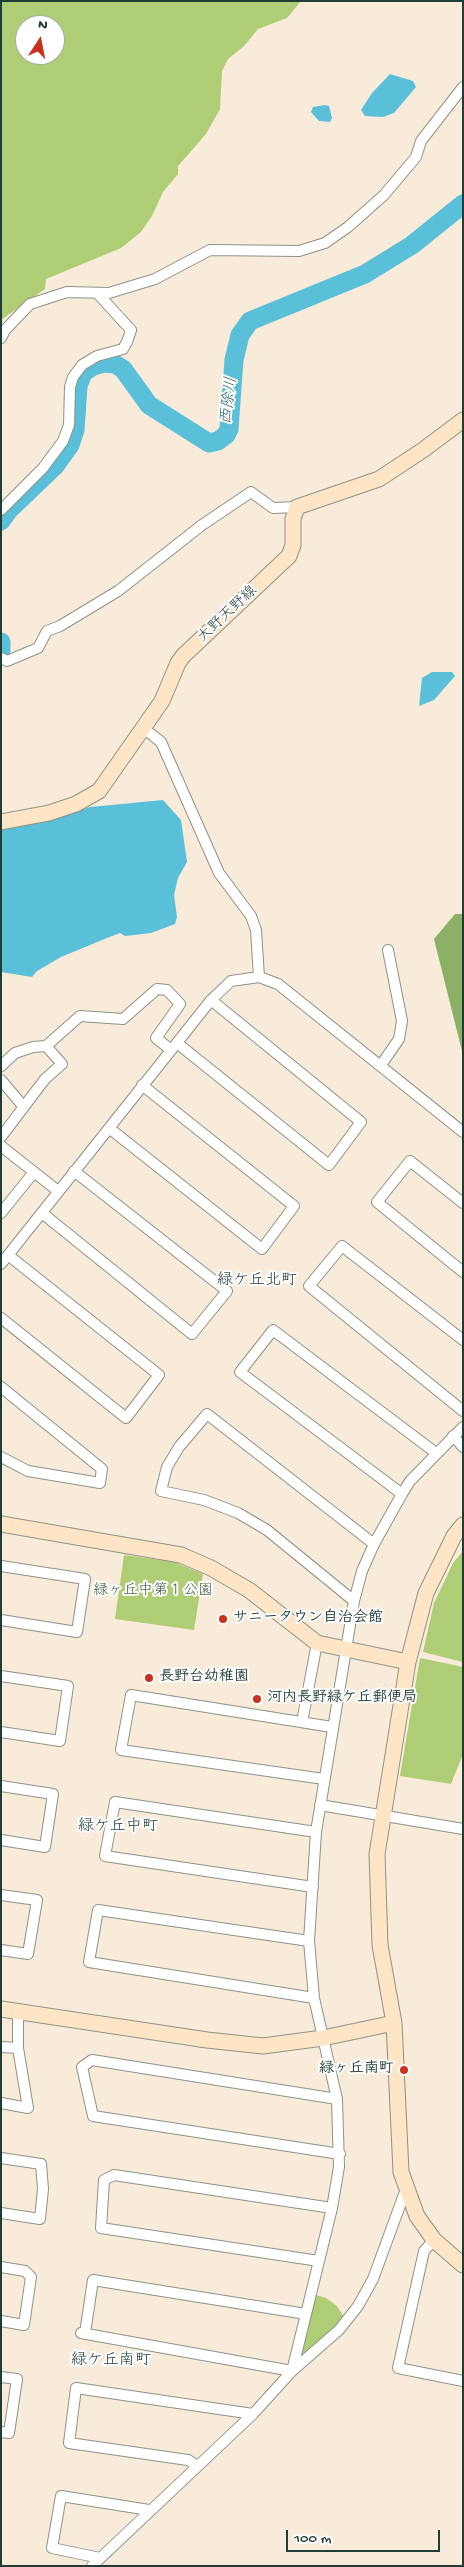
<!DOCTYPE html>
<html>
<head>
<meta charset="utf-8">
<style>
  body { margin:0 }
  #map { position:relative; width:464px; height:2567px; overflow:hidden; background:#f8ebd9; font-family:"Gochi Hand",sans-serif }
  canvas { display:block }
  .frame { position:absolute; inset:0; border:2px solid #1f3d34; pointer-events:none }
  .north { position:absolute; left:15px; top:15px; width:50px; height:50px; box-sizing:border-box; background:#fff; border:1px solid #a5b1ae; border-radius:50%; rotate:11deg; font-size:14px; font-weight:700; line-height:20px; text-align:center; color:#1f3d34 }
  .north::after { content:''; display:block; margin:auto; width:18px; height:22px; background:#c8321e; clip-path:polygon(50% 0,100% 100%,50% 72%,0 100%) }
  .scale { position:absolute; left:286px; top:2530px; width:154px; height:22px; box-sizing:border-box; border:2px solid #1f3d34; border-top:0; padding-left:6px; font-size:15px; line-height:18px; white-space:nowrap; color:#1f3d34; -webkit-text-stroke:4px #fff; paint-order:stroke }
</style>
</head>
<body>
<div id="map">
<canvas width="464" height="2567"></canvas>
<div class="frame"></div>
<div class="north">N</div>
<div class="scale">100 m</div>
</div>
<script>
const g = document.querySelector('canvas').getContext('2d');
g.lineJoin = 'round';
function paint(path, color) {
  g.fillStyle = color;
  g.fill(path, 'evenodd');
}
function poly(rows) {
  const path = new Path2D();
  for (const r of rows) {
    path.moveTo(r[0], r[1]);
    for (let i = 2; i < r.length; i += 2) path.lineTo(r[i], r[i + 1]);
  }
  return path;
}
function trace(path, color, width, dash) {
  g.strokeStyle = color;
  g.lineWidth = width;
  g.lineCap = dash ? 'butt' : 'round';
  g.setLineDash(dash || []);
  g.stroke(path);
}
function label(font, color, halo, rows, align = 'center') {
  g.font = font + ' "Gochi Hand","Klee One",sans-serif';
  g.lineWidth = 4;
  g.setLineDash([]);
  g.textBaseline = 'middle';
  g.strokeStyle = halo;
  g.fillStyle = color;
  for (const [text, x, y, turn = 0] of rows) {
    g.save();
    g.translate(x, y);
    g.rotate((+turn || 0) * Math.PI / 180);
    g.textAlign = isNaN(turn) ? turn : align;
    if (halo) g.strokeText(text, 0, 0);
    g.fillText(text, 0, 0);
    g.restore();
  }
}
const green = poly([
  [1,1,301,1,287,18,258,29,244,46,228,59,222,71,220,109,206,134,178,166,178,174,163,192,152,216,141,232,121,248,46,279,45,289,1,320],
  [25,25,55,25,55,55,25,55],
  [463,1551,463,1662,423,1652,434,1603,453,1563],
  [124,1555,174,1562,203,1574,194,1630,115,1619],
  [420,1658,463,1667,463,1754,451,1784,400,1776],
  [316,2295,326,2298,337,2306,343,2316,333,2329,305,2354,302,2354,299,2351]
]);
const forest = poly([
  [455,914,463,914,463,1055,434,939]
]);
const water = poly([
  [390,74,413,81,416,87,394,113,383,117,365,116,361,110,372,93],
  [325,105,329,106,332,118,330,122,319,121,311,112,313,107],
  [432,672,452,672,455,676,434,700,419,706,422,678],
  [163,800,181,820,187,862,178,878,174,895,177,917,175,924,151,933,125,936,120,933,107,938,61,957,37,971,32,977,1,972,1,827,45,822,90,807]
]);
const river = poly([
  [1,521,9,510,55,466,70,445,75,430,78,386,83,373,93,366,104,363,115,364,123,369,149,405,209,443,218,441,226,435,229,429,234,360,240,335,250,321,365,274,412,245,463,204],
  [1,642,1,651]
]);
const street = poly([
  [1,338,5,330,30,304,67,292,109,293,155,279,210,250,299,251,325,243,348,227,384,195,416,157,421,141,463,87],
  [1,510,43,468,63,441,69,425,70,387,73,377,82,365,97,356,123,349,127,342,131,330,98,294],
  [1,658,7,661,38,648,47,631,60,626,118,591,202,525,251,492,273,508,297,507],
  [142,727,161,742,219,873,251,916,256,930,259,977],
  [177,1043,329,1165,361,1122,211,1000],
  [381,1065,399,1039,402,1021,388,950],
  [1,1066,15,1053,33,1047,46,1046],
  [1,1080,23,1106],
  [109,1128,262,1249,294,1206,142,1085],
  [1,1137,45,1079,62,1064,46,1046,80,1016,123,1019,157,989,167,990,180,1004,156,1038,171,1050],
  [1,1146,58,1191],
  [463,1203,410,1161,377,1202,463,1272],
  [1,1213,34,1172],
  [42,1213,192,1334,227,1291,74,1171],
  [1,1264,211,1000,231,981,259,977,278,984,463,1132],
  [1,1318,126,1418,159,1375,8,1255],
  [463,1340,342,1246,309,1286,463,1411],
  [1,1387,102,1469,100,1483,28,1471,1,1457],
  [453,1436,463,1447],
  [402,1494,240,1372,273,1330,436,1453],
  [1,1566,85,1579,77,1632,1,1620],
  [354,1601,267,1530,238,1513,204,1500,161,1491,167,1467,179,1447,207,1414,374,1544],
  [1,1676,68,1686,60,1741,1,1732],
  [302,1722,317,1643],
  [324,1779,121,1750,131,1695,332,1727],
  [1,1786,53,1794,45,1847,1,1840],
  [320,1805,463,1829],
  [313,1887,105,1856,115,1802,316,1832],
  [1,1895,37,1900,28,1954,1,1950],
  [309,1941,98,1910,89,1962,314,1998],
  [1,2047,18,2048],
  [337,2099,92,2060,82,2067,93,2116,340,2154],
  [1,2103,28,2108,18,2048,18,2012],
  [1,2158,41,2164,43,2189,40,2219,1,2213],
  [434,2240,424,2251,398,2368,463,2381],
  [319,2261,101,2228,104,2180,114,2175,332,2208],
  [1,2267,25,2271,31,2277,24,2325,1,2321],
  [81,2333,292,2371],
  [85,2333,93,2280,306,2314],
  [292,2371,332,2208,339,2167,337,2099,314,1998,309,1941,316,1832,354,1601,362,1571,374,1544,402,1494,410,1481,463,1427],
  [1,2377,17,2379,9,2433,1,2432],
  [196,2465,188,2460,69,2443,76,2388,253,2414],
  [100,2558,52,2548,61,2496,149,2510],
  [92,2566,253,2414,292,2371,339,2330,358,2306,373,2279,406,2189]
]);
const secondary = poly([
  [1,822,49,813,76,804,99,791,162,701,178,663,183,656,289,556,293,545,293,519,297,507,379,479,423,450,463,420],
  [1,1524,181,1555,211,1568,249,1590,317,1643,408,1662],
  [463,1525,454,1536,426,1593,408,1662,377,1854,380,1945,394,2023,401,2172,417,2216,434,2240,463,2265],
  [1,2009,207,2040,263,2046,323,2038,394,2023]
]);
const markers = [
  [223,1619,5,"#c8321e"],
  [149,1678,5,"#c8321e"],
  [257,1699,5,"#c8321e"],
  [404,2070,5,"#c8321e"]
];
const streetNames = [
  ["大野天野線",228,615,-43]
];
const parkNames = [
  ["緑ヶ丘中第１公園",153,1592]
];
const poiNames = [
  ["サニータウン自治会館",233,1619],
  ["長野台幼稚園",159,1678],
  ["河内長野緑ケ丘郵便局",267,1699],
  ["緑ヶ丘南町",394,2070,"right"]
];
const waterNames = [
  ["西除川",230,401,-83]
];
const neighbourhoodNames = [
  ["緑ケ丘北町",257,1282],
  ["緑ケ丘中町",118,1828],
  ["緑ケ丘南町",111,2362]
];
paint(green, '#afcd74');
paint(forest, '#8bb066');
paint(water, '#5abfd8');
trace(river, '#5abfd8', 19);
trace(street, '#8c9486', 12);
trace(secondary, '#8c9486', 17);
trace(street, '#fff', 10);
trace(secondary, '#fde5c5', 15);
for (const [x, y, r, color] of markers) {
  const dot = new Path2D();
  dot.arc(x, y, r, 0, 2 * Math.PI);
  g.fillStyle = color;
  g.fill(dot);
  trace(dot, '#fff', 2);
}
label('15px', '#1f3d34', '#fff', streetNames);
label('15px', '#436144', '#fff', parkNames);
label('bold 15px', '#1f3d34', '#fff', poiNames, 'left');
label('italic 16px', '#316465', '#fff', waterNames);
label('16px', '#1f3d34', '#fff', neighbourhoodNames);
</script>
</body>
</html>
